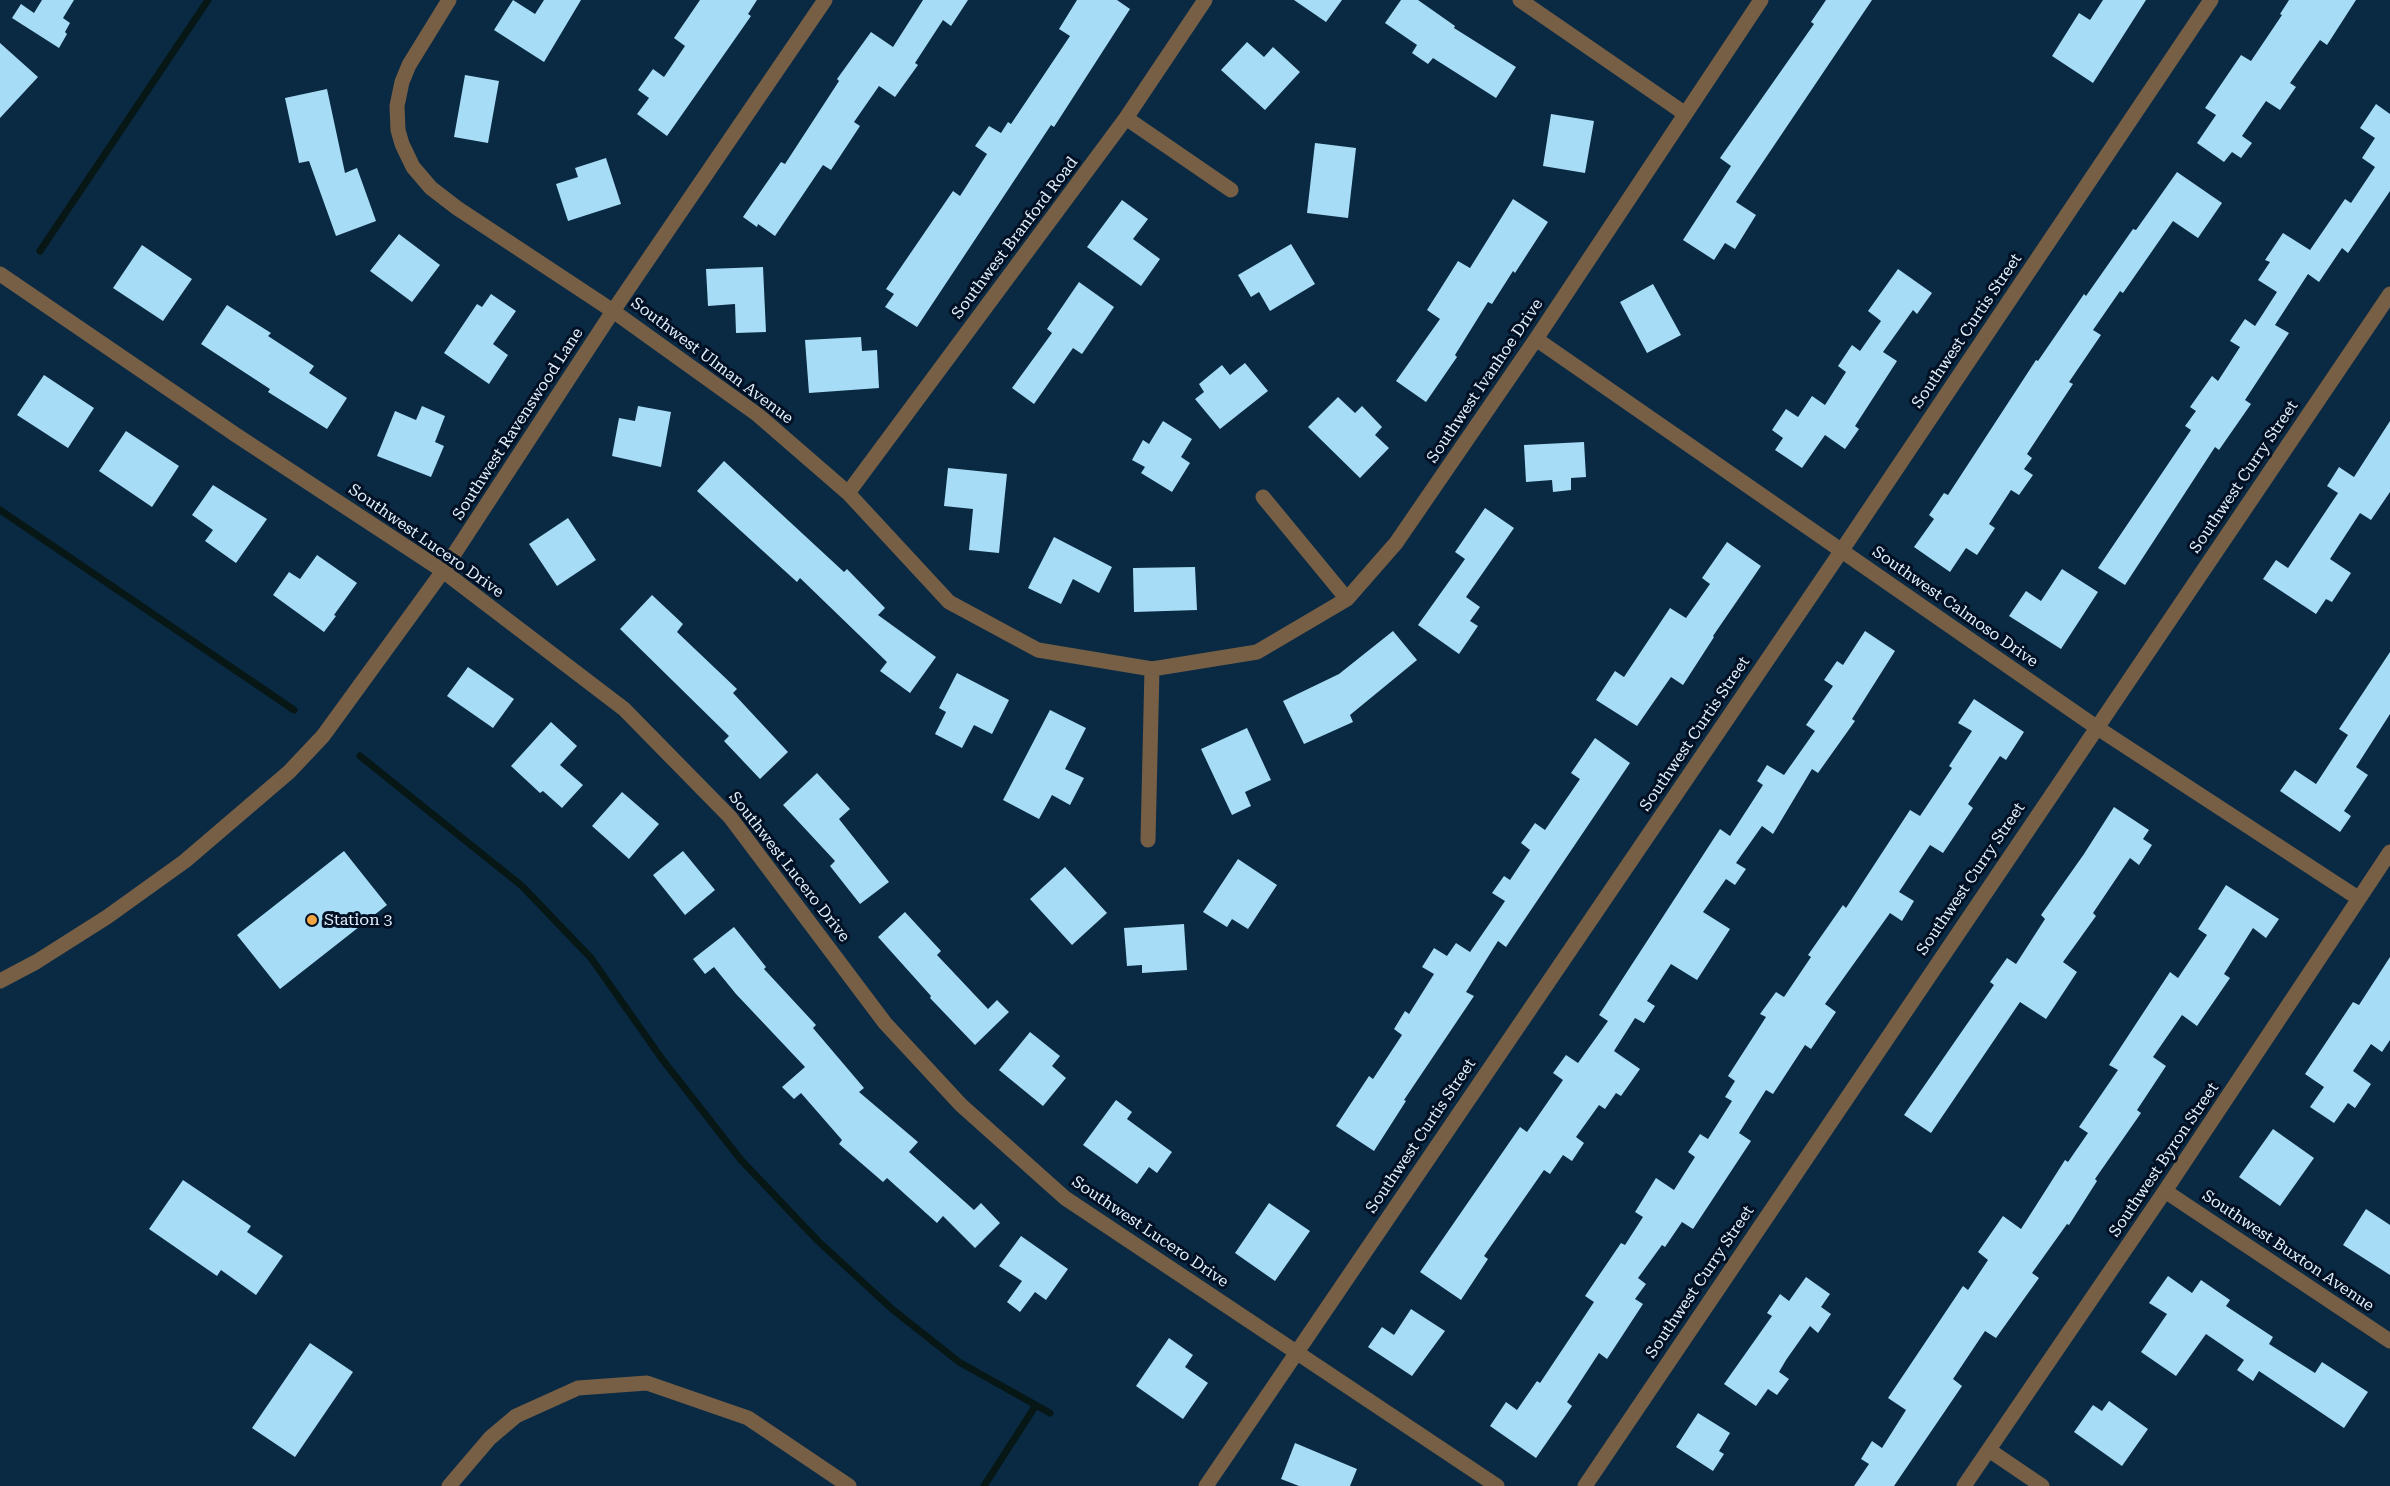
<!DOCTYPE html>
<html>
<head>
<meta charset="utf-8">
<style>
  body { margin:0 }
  canvas { display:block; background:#0a2943 }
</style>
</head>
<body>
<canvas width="2390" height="1486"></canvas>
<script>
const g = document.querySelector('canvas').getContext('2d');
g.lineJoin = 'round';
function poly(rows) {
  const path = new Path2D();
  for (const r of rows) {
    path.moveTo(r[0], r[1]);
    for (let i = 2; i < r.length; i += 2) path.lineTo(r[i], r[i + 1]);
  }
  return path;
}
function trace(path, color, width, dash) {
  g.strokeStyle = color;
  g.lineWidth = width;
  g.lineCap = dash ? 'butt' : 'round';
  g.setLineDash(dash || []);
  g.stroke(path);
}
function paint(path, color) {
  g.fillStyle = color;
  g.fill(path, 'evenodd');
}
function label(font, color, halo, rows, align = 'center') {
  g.font = font + ' "Roboto Serif",serif';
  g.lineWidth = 6;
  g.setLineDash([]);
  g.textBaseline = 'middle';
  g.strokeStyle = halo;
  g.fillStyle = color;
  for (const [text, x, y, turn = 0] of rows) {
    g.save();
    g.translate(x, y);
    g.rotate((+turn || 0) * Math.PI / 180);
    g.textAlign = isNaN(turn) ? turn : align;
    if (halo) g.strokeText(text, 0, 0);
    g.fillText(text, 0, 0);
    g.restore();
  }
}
const stream = poly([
  [40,251,208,0],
  [0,510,294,710],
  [360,756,522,886,591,958,662,1059,741,1160,818,1241,892,1309,959,1362,1050,1413],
  [984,1486,1036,1405]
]);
const building = poly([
  [42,0,74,0,63,18,70,23,65,32,67,34,59,48,12,18,21,4,34,13],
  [513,0,535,14,544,0,581,0,544,62,494,30],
  [700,0,757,0,748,14,751,16,667,136,637,114,649,98,638,90,653,69,664,77,685,46,674,38],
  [923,0,968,0,951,26,943,20,915,63,918,65,895,97,879,86,854,122,860,126,831,170,823,165,775,236,758,224,757,227,743,217,781,162,785,164,839,81,837,79,871,32,893,47],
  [1077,0,1117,0,1130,9,1054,127,1051,125,917,327,885,307,894,294,886,289,953,191,960,196,987,154,975,146,989,126,1001,133,1008,122,1011,124,1070,36,1059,29],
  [1294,0,1342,0,1326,22],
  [1401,0,1418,0,1455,26,1454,28,1516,67,1496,98,1433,58,1428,64,1412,53,1417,45,1385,23],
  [1826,0,1872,0,1736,202,1756,215,1735,249,1725,243,1714,260,1683,240,1731,166,1720,158,1814,24,1811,22],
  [2103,0,2146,0,2093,83,2052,56,2079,13,2090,20],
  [2289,0,2356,0,2327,45,2320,40,2290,83,2296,87,2280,110,2266,101,2242,136,2252,143,2241,158,2232,152,2224,162,2197,143,2216,115,2205,108,2241,55,2251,61,2282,15,2280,14],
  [1247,42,1264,57,1273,47,1300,72,1265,110,1221,70],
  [0,43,38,77,0,118],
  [465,75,499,81,488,143,454,137],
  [327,89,345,173,357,168,376,221,336,236,309,161,299,163,285,98],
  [2376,104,2390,114,2390,191,2348,253,2342,248,2319,282,2308,274,2275,325,2289,333,2245,400,2251,404,2219,450,2215,447,2125,585,2098,568,2191,430,2185,426,2196,411,2190,407,2212,376,2218,381,2240,347,2230,341,2245,319,2255,326,2277,292,2258,280,2270,262,2265,260,2283,233,2310,250,2345,199,2351,203,2375,167,2362,158,2375,138,2360,128],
  [1551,114,1594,121,1585,173,1543,166],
  [1315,143,1356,148,1348,218,1307,213],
  [606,158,621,204,568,221,556,184,578,177,575,168],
  [2177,172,2222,203,2198,238,2173,221,2123,293,2120,291,2093,330,2101,335,2069,382,2073,384,2027,454,2032,458,2024,469,2033,475,2019,495,2011,490,1989,524,1995,528,1977,555,1966,548,1950,572,1914,547,1934,519,1929,515,1944,493,1948,495,2036,360,2038,361,2084,294,2086,296,2133,229,2136,230],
  [1513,199,1548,222,1515,273,1513,271,1492,304,1488,302,1455,355,1457,357,1426,402,1396,381,1440,319,1427,310,1458,261,1470,268],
  [1122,200,1148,219,1133,239,1160,259,1141,286,1087,247],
  [399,234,440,265,412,302,370,271],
  [1291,244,1315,284,1270,311,1259,292,1251,297,1238,275],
  [142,245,192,279,163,321,113,288],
  [763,267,766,332,736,333,735,304,708,306,706,269],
  [1898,269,1932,293,1917,314,1913,310,1883,352,1897,361,1855,426,1859,429,1845,449,1825,435,1802,468,1775,450,1783,438,1772,430,1786,409,1798,417,1812,396,1825,405,1846,372,1838,366,1852,345,1860,351,1881,321,1868,311],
  [1079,282,1114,307,1082,354,1073,348,1034,404,1012,388,1052,333,1047,329],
  [1653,284,1681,335,1647,353,1620,302],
  [491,294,516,311,493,344,508,355,489,384,444,353,477,304,482,307],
  [227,305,271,333,268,336,314,366,309,373,347,398,327,429,268,392,270,389,201,344],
  [861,337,862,351,877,350,879,388,809,393,805,340],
  [1245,363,1268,391,1220,429,1195,399,1204,392,1199,384,1222,365,1230,375],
  [44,375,94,408,68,448,17,415],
  [1338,397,1355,413,1362,406,1382,427,1375,435,1389,448,1360,478,1308,427],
  [422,406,445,416,435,442,444,446,431,477,377,456,395,411,416,420],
  [638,406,671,412,661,467,612,456,619,418,635,421],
  [1163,421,1192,439,1181,457,1190,463,1172,492,1141,473,1145,467,1132,460,1143,440,1149,444],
  [2390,421,2390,492,2371,520,2360,513,2330,559,2351,573,2332,602,2326,599,2316,614,2263,579,2276,560,2288,568,2338,493,2327,486,2339,467,2354,477],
  [126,431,179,466,152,507,99,471],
  [1584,442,1586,477,1571,478,1571,490,1553,492,1552,480,1526,482,1524,445],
  [724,461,844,572,847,569,885,608,878,615,936,657,910,693,880,671,887,662,800,578,797,582,697,491],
  [948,468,1007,474,999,553,969,550,973,509,944,506],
  [213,485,267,519,236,563,205,541,213,530,192,515],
  [1485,508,1514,528,1466,597,1480,607,1470,621,1478,626,1459,654,1418,625,1465,559,1455,552],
  [568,518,596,560,557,586,529,544],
  [1054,537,1112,567,1099,593,1073,579,1061,604,1028,588],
  [1727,542,1761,566,1713,636,1714,637,1683,685,1671,677,1637,726,1596,700,1615,671,1624,677,1670,608,1686,618,1710,584,1702,578],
  [317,555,357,583,334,615,336,616,324,632,273,595,289,572,300,579],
  [1195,567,1197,610,1134,612,1133,568],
  [2062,569,2098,592,2061,649,2009,616,2026,591,2041,601],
  [652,595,683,624,677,632,737,689,733,693,788,752,760,779,724,741,729,736,620,629],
  [1393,631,1417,660,1350,715,1353,722,1304,744,1283,701,1339,674],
  [1865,631,1895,651,1852,719,1855,721,1818,773,1812,769,1773,834,1762,826,1736,863,1746,869,1735,885,1726,879,1703,912,1730,929,1697,980,1671,964,1647,1001,1655,1006,1644,1023,1635,1018,1614,1051,1640,1069,1621,1096,1616,1093,1605,1109,1599,1105,1576,1137,1584,1143,1572,1161,1563,1155,1550,1174,1544,1170,1484,1256,1488,1259,1461,1300,1420,1272,1520,1127,1527,1132,1563,1080,1553,1073,1566,1055,1578,1063,1608,1021,1599,1015,1720,829,1730,836,1763,785,1757,781,1767,765,1784,775,1815,731,1806,725,1833,686,1824,680,1837,661,1843,665],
  [2390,652,2390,714,2356,767,2368,775,2344,811,2351,816,2340,832,2280,791,2295,770,2316,784,2348,735,2339,729],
  [468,667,514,699,493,728,447,696],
  [957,673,1009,700,992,734,974,725,962,748,935,734,946,712,939,708],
  [1974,699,2024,732,2006,760,2000,756,1968,804,1973,808,1943,853,1930,845,1899,892,1914,901,1902,921,1890,913,1825,1004,1836,1012,1811,1049,1805,1045,1773,1094,1766,1090,1739,1133,1751,1141,1693,1229,1682,1222,1665,1247,1662,1245,1638,1278,1646,1284,1635,1299,1643,1304,1607,1359,1599,1353,1567,1402,1572,1406,1536,1458,1490,1426,1506,1402,1517,1410,1537,1381,1540,1383,1594,1302,1585,1296,1621,1243,1625,1245,1643,1217,1635,1212,1656,1178,1674,1190,1695,1157,1688,1152,1700,1134,1708,1139,1732,1101,1725,1097,1735,1081,1728,1076,1766,1017,1760,1014,1776,992,1784,997,1811,957,1808,955,1843,905,1846,908,1910,810,1920,816,1952,768,1949,766,1972,731,1958,723],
  [1050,710,1086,728,1065,769,1084,778,1070,805,1052,795,1039,819,1003,800],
  [551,722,577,746,560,765,583,785,562,808,543,791,540,793,511,766],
  [1247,728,1271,780,1245,792,1251,806,1232,815,1201,749],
  [1595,738,1630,763,1506,947,1498,941,1466,992,1474,996,1404,1100,1406,1101,1374,1151,1336,1126,1369,1076,1373,1079,1402,1035,1394,1029,1405,1011,1409,1014,1434,974,1422,967,1434,948,1447,956,1456,943,1470,952,1505,901,1492,893,1504,876,1510,880,1530,850,1521,843,1535,823,1545,830,1580,779,1571,773],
  [817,773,850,809,839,819,889,882,860,904,830,866,835,861,783,805],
  [622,792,659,824,629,859,592,826],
  [2114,807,2149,830,2143,839,2152,845,2139,865,2130,858,2093,913,2096,916,2063,962,2077,972,2046,1019,2020,1002,1931,1133,1904,1115,1994,985,1990,982,2007,958,2016,964,2045,919,2041,915,2084,854],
  [344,851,387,905,280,989,237,935],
  [683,851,715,890,685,915,653,875],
  [1238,859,1277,885,1248,929,1232,919,1227,927,1203,912],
  [1065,867,1107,913,1072,945,1030,899],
  [2226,885,2279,919,2266,938,2253,928,2224,974,2230,978,2197,1026,2182,1015,2153,1057,2166,1066,2137,1110,2141,1113,2095,1179,2097,1181,2069,1225,2067,1224,2032,1273,2039,1278,2026,1296,1996,1338,1985,1331,1953,1379,1962,1386,1894,1486,1854,1486,1869,1464,1861,1459,1872,1441,1882,1448,1906,1410,1888,1398,1963,1286,1968,1290,1988,1260,1978,1252,2003,1216,2021,1229,2065,1160,2068,1162,2088,1133,2079,1127,2118,1070,2109,1065,2170,972,2178,978,2207,935,2198,929],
  [905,912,941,951,937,955,988,1009,997,1000,1009,1012,975,1045,930,998,931,996,878,937],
  [1184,924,1187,970,1142,973,1142,965,1127,966,1124,928],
  [734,927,766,967,764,969,816,1025,813,1028,864,1088,859,1092,918,1142,909,1152,974,1210,981,1203,1000,1223,975,1248,943,1216,937,1223,887,1178,883,1182,839,1144,842,1140,801,1093,794,1099,782,1087,805,1067,736,994,714,967,705,974,693,959],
  [2390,957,2390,1040,2382,1052,2371,1044,2353,1071,2371,1084,2355,1108,2348,1103,2334,1123,2310,1107,2324,1087,2305,1074,2353,1002,2359,1005],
  [1030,1032,1060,1056,1052,1066,1066,1078,1043,1106,999,1070],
  [1116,1100,1132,1112,1127,1119,1172,1152,1157,1173,1149,1167,1137,1184,1083,1145],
  [2273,1129,2314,1158,2280,1206,2239,1177],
  [183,1180,251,1226,247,1232,283,1256,256,1295,221,1270,217,1276,149,1229],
  [1269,1203,1310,1231,1275,1281,1235,1253],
  [2366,1209,2390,1225,2390,1275,2343,1245],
  [1021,1236,1068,1269,1046,1300,1035,1292,1020,1312,1007,1302,1022,1281,999,1266],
  [2168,1276,2192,1293,2201,1280,2230,1300,2226,1306,2273,1337,2269,1344,2315,1373,2322,1362,2368,1392,2344,1428,2259,1371,2253,1381,2237,1370,2244,1360,2206,1334,2176,1376,2141,1352,2167,1314,2149,1303],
  [1806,1277,1830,1294,1821,1307,1831,1314,1818,1333,1810,1326,1786,1360,1779,1372,1789,1379,1777,1395,1768,1389,1756,1406,1724,1384,1772,1316,1767,1313,1780,1294,1789,1301],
  [1411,1309,1445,1331,1412,1376,1368,1347,1382,1327,1394,1335],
  [1169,1338,1193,1355,1185,1367,1208,1383,1183,1419,1136,1386],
  [310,1343,353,1372,295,1457,252,1428],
  [2109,1401,2148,1429,2122,1466,2074,1432,2093,1405,2102,1411],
  [1698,1413,1730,1433,1719,1451,1724,1454,1713,1471,1676,1447],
  [1295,1443,1357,1469,1350,1486,1299,1486,1281,1479]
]);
const street = poly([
  [449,0,409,65,402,82,397,106,398,130,402,144,413,167,431,188,457,208,613,311,758,415,848,493,949,602,1038,650,1152,669,1257,652,1347,599,1396,543,1536,339,1761,0],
  [1520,0,1684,113],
  [1126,118,1231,190],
  [0,274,236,435,443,571,624,709,730,817,885,1023,961,1105,1065,1198,1497,1486],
  [1536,339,2096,727,2358,898],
  [848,493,1126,118,1205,0],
  [1263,497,1347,599],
  [1148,840,1152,669],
  [0,981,36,962,107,917,185,861,289,772,323,736,443,571,613,311,825,0],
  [2165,1191,2390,1341],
  [1989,1450,2042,1486],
  [449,1486,490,1438,516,1416,578,1388,647,1383,748,1418,849,1486],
  [1206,1486,1842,550,2211,0],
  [1585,1486,2390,294],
  [1964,1486,2165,1191,2390,852]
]);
const markers = [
  [312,920,6,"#f3a442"]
];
const streetNames = [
  ["Southwest Branford Road",1015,238,-53],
  ["Southwest Curtis Street",1967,331,-56],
  ["Southwest Ulman Avenue",712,361,37],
  ["Southwest Ivanhoe Drive",1485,381,-56],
  ["Southwest Ravenswood Lane",518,424,-57],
  ["Southwest Curry Street",2244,477,-56],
  ["Southwest Lucero Drive",426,541,35],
  ["Southwest Calmoso Drive",1955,607,35],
  ["Southwest Curtis Street",1695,734,-56],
  ["Southwest Lucero Drive",789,867,52],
  ["Southwest Curry Street",1971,879,-56],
  ["Southwest Curtis Street",1421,1136,-56],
  ["Southwest Byron Street",2164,1160,-56],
  ["Southwest Lucero Drive",1150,1232,34],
  ["Southwest Buxton Avenue",2288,1251,34],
  ["Southwest Curry Street",1700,1282,-56]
];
const poiNames = [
  ["Station 3",324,920]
];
trace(stream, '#071715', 7);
paint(building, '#a6dcf5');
trace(street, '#775f45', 15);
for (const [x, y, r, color] of markers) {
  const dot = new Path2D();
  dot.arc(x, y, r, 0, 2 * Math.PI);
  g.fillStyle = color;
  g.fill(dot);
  trace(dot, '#001125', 2);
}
label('16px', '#e5f0fc', '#001125', streetNames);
label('16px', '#e5f0fc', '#001125', poiNames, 'left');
</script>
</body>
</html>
